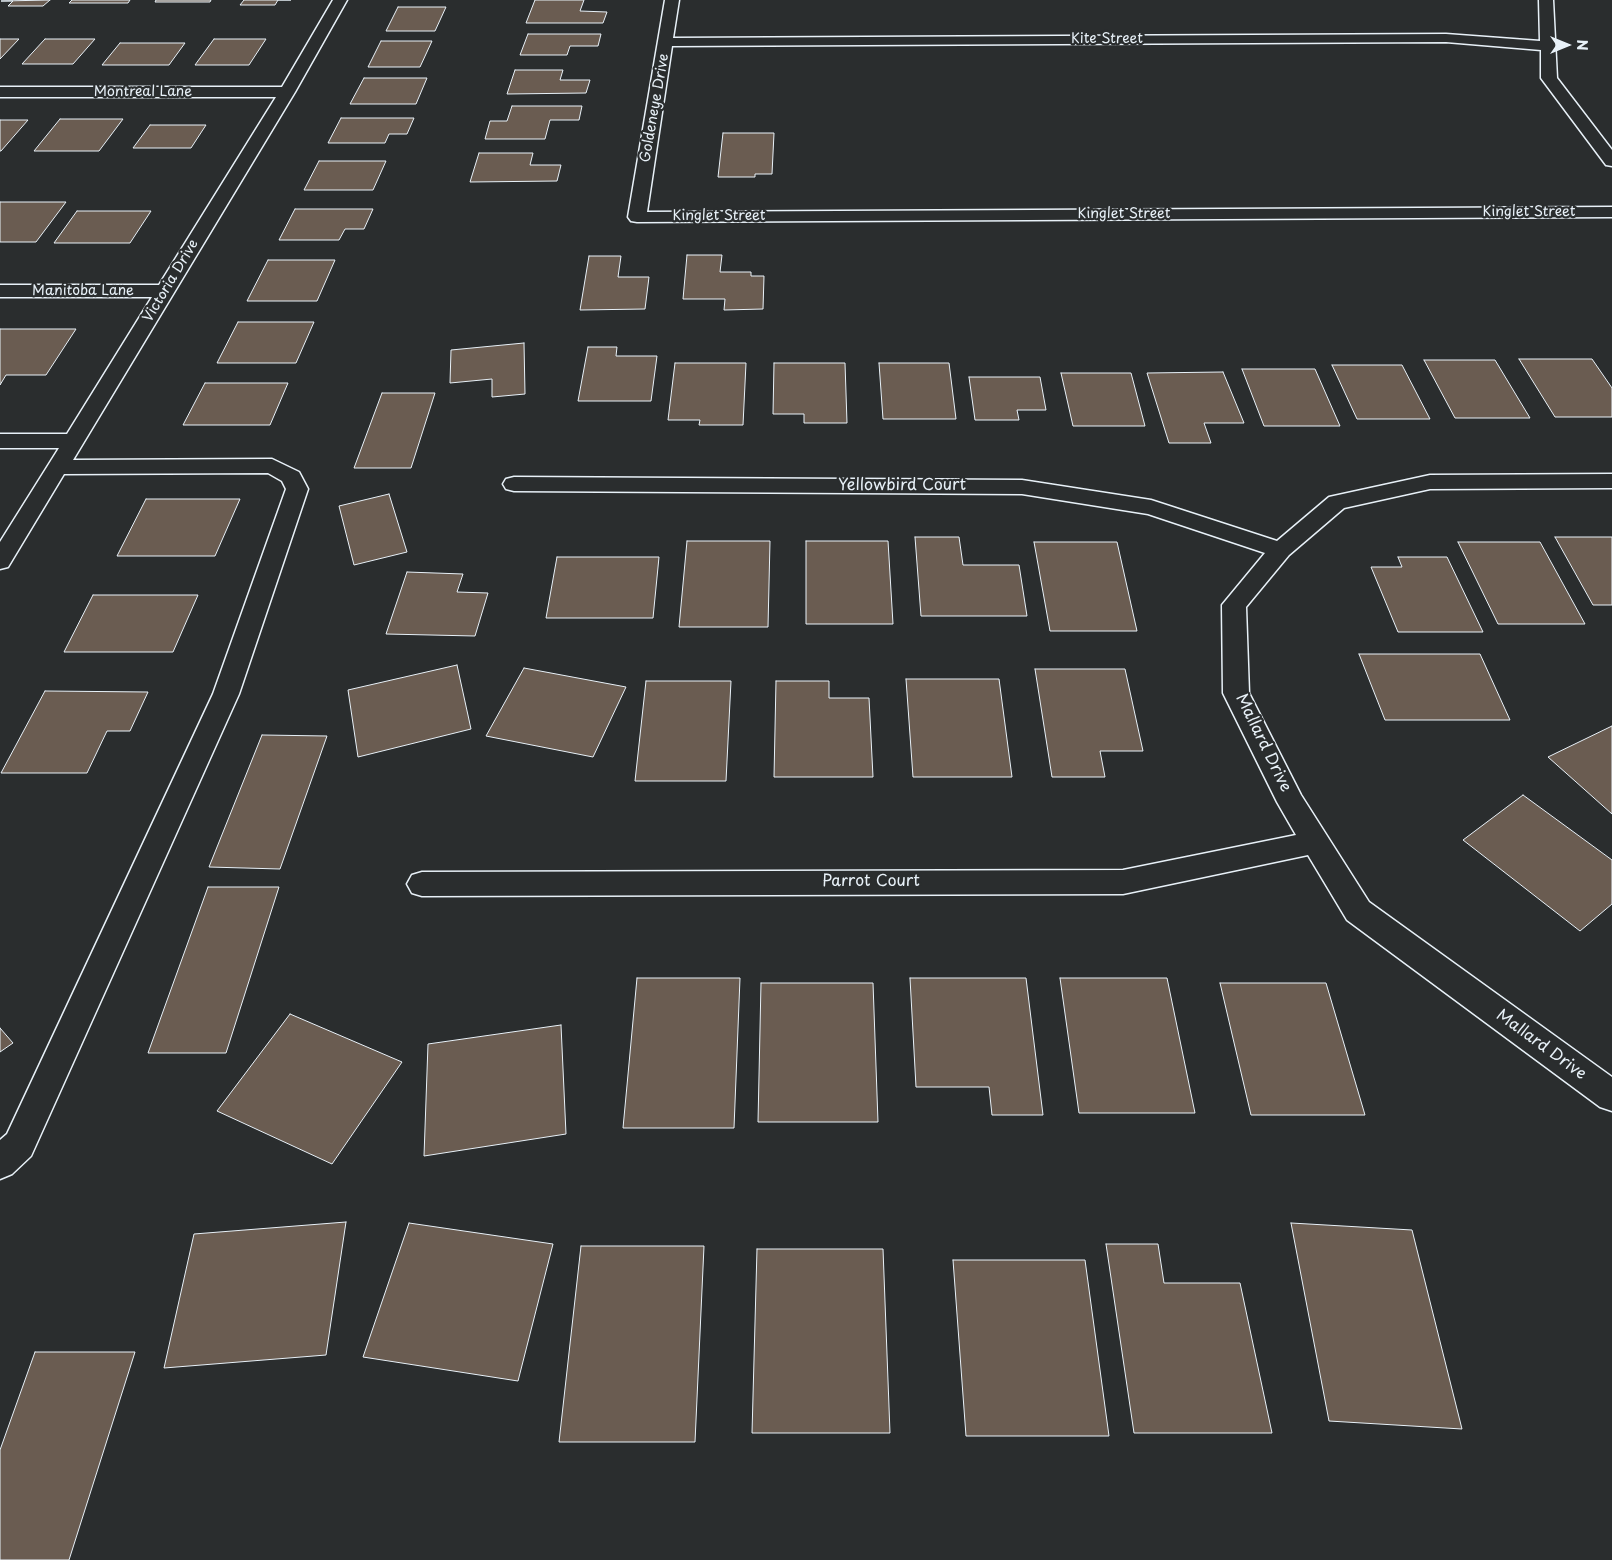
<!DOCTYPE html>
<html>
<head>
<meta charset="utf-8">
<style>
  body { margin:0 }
  #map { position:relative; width:1612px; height:1560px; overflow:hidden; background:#2a2d2e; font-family:"Playpen Sans",sans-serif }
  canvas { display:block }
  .north { position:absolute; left:1542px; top:20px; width:50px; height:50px; -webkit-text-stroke:4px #2a2d2e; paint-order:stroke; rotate:90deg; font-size:14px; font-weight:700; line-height:20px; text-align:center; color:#e8f1f8 }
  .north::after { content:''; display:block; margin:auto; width:18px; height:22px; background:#e8f1f8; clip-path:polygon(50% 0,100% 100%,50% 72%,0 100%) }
</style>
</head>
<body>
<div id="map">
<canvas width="1612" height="1560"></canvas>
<div class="north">N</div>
</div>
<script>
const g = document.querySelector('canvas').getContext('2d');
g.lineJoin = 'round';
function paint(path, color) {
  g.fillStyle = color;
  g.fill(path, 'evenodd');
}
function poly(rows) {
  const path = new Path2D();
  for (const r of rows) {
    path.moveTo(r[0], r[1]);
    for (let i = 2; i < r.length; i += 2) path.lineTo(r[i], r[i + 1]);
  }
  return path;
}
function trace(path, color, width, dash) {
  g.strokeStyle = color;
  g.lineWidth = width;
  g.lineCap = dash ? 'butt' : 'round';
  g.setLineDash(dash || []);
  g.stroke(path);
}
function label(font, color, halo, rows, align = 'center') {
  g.font = font + ' "Playpen Sans",sans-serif';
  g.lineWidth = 4.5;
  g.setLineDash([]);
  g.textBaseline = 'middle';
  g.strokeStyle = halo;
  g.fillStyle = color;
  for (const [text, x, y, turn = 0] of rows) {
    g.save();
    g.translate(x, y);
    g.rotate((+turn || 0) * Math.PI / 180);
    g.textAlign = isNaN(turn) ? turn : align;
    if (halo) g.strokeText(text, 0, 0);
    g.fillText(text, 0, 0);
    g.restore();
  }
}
const building = poly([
  [50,0,43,6,8,6,13,1,1,1,50,0],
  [72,0,130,0,128,3,69,3,72,0],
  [156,0,211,0,210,2,155,2,156,0],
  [244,0,291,0,278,0,275,5,240,5,244,0],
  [535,0,584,0,580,11,607,12,603,23,526,23,535,0],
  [398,7,446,7,435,31,386,31,398,7],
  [528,34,601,34,598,46,570,46,567,55,520,55,528,34],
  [0,39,19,39,0,59,0,39],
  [45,39,95,39,73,64,22,64,45,39],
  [214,39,266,39,249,65,195,65,214,39],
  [381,41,432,41,420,67,368,67,381,41],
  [120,43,185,43,169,65,102,65,120,43],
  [515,70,563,70,560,80,590,80,586,93,507,94,515,70],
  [364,78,427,78,416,104,350,104,364,78],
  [512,106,582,106,579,120,550,120,545,139,485,139,490,121,507,121,512,106],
  [341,118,414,118,407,134,389,134,385,143,328,143,341,118],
  [60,119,123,119,99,151,34,151,60,119],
  [0,120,28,120,1,151,0,151,0,120],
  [150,125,206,125,191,148,133,148,150,125],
  [723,133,774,133,772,174,755,174,755,177,718,177,723,133],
  [479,153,533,153,530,165,561,165,557,181,470,182,479,153],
  [319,161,386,161,373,190,304,190,319,161],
  [0,202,66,202,36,242,0,242,0,202],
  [295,209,373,209,364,229,345,229,339,240,279,240,295,209],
  [77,211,151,211,130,243,54,243,77,211],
  [687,255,722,255,720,272,751,272,751,276,764,276,763,309,724,310,725,299,683,299,687,255],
  [589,256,621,256,618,277,649,277,645,309,580,310,589,256],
  [268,260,335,260,317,301,247,301,268,260],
  [238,322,314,322,296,363,217,363,238,322],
  [0,329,76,329,46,375,6,375,0,385,0,329],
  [524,343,525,394,492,397,492,379,450,383,451,350,524,343],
  [588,347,617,347,616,356,657,356,651,401,578,401,588,347],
  [1519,359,1592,359,1612,388,1612,417,1555,417,1519,359],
  [1424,360,1495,360,1530,418,1455,418,1424,360],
  [675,363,746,363,743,425,699,425,700,420,668,420,675,363],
  [774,363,845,363,847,423,804,423,804,414,773,414,774,363],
  [879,363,949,363,956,419,883,419,879,363],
  [1332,365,1402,365,1430,419,1357,419,1332,365],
  [1242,369,1315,369,1340,426,1264,426,1242,369],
  [1223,372,1244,423,1204,423,1211,443,1169,443,1147,373,1223,372],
  [1061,373,1131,373,1145,426,1073,426,1061,373],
  [969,377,1040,377,1046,410,1017,410,1019,420,975,420,969,377],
  [205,383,288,383,270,425,183,425,205,383],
  [382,393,435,393,411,468,354,468,382,393],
  [389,494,407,552,354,565,339,506,389,494],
  [146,499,240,499,215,556,117,556,146,499],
  [915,537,959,537,963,565,1019,565,1027,616,921,616,915,537],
  [1555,537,1612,537,1612,605,1593,605,1555,537],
  [687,541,770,541,768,627,679,627,687,541],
  [806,541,888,541,893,624,806,624,806,541],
  [1034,542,1117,542,1137,631,1050,631,1034,542],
  [1458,542,1540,542,1585,624,1498,624,1458,542],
  [557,557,659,557,653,618,546,618,557,557],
  [1398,557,1447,557,1483,632,1398,632,1371,567,1402,567,1398,557],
  [407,572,463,574,457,592,488,593,475,636,386,634,407,572],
  [93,595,198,595,173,652,64,652,93,595],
  [1359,654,1480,654,1510,720,1385,720,1359,654],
  [457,665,471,729,358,757,348,690,457,665],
  [524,668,626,687,593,757,486,736,524,668],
  [1035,669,1125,669,1143,751,1100,751,1105,777,1052,777,1035,669],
  [906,679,999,679,1012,777,913,777,906,679],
  [646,681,731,681,726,781,635,781,646,681],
  [776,681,829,681,829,698,869,698,873,777,774,777,776,681],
  [45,691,148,692,130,731,107,731,87,773,1,773,45,691],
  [1612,726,1612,814,1548,757,1612,726],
  [262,735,327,736,280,869,209,867,262,735],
  [1523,795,1612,860,1612,904,1580,931,1463,840,1523,795],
  [208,887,279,887,226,1053,148,1053,208,887],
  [637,978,740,978,734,1128,623,1128,637,978],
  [910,978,1026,978,1043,1115,992,1115,989,1087,916,1087,910,978],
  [1060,978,1167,978,1195,1113,1079,1113,1060,978],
  [761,983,873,983,878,1122,758,1122,761,983],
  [1220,983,1326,983,1365,1115,1251,1115,1220,983],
  [290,1014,402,1062,332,1164,217,1111,290,1014],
  [561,1025,566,1134,424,1156,428,1044,561,1025],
  [0,1028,13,1043,0,1052,0,1028],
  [346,1222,326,1355,164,1368,194,1234,346,1222],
  [409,1223,553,1244,518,1381,363,1357,409,1223],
  [1291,1223,1412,1230,1462,1429,1329,1421,1291,1223],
  [1106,1244,1158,1244,1164,1283,1240,1283,1272,1433,1134,1433,1106,1244],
  [581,1246,704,1246,695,1442,559,1442,581,1246],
  [757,1249,883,1249,890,1433,752,1433,757,1249],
  [953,1260,1085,1260,1109,1436,966,1436,953,1260],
  [35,1352,135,1352,69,1560,0,1560,0,1450,35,1352]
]);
const minor = poly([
  [333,0,347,0,295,92,73,460,272,459,299,472,308,489,239,694,31,1156,12,1174,0,1179,0,1140,7,1134,213,694,286,489,282,481,268,473,64,474,8,567,0,569,0,542,59,448,0,448,0,434,67,434,152,297,0,297,0,285,159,285,276,97,0,97,0,87,282,87,333,0],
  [665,0,679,0,673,38,1446,34,1540,41,1539,0,1553,0,1557,78,1612,150,1612,166,1606,165,1541,78,1541,50,1446,42,672,46,647,212,1612,207,1612,217,637,222,631,221,628,217,665,0],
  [1612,474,1612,488,1430,489,1344,508,1289,555,1246,607,1249,693,1301,795,1369,902,1612,1077,1612,1111,1600,1107,1347,920,1308,855,1123,894,422,896,412,893,407,884,412,875,422,872,1123,870,1296,835,1277,802,1223,693,1222,605,1265,553,1148,514,1022,494,514,491,506,489,503,484,506,479,514,477,1022,480,1151,500,1277,541,1329,497,1430,475,1612,474]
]);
const farStreetnames = [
  ["Kite Street",1107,39],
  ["Montreal Lane",143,92],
  ["Goldeneye Drive",655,108,-80],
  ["Kinglet Street",1529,212],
  ["Kinglet Street",1124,214],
  ["Kinglet Street",719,216],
  ["Victoria Drive",171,281,-59],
  ["Manitoba Lane",83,291]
];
const streetNames = [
  ["Yellowbird Court",902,486],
  ["Mallard Drive",1263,743,64],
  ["Parrot Court",871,882],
  ["Mallard Drive",1541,1045,36]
];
paint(building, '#6a5c51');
trace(building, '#e8f1f8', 1);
trace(minor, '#e8f1f8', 3);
paint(minor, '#2a2d2e');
label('14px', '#e8f1f8', '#2a2d2e', farStreetnames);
label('16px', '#e8f1f8', '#2a2d2e', streetNames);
</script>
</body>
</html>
